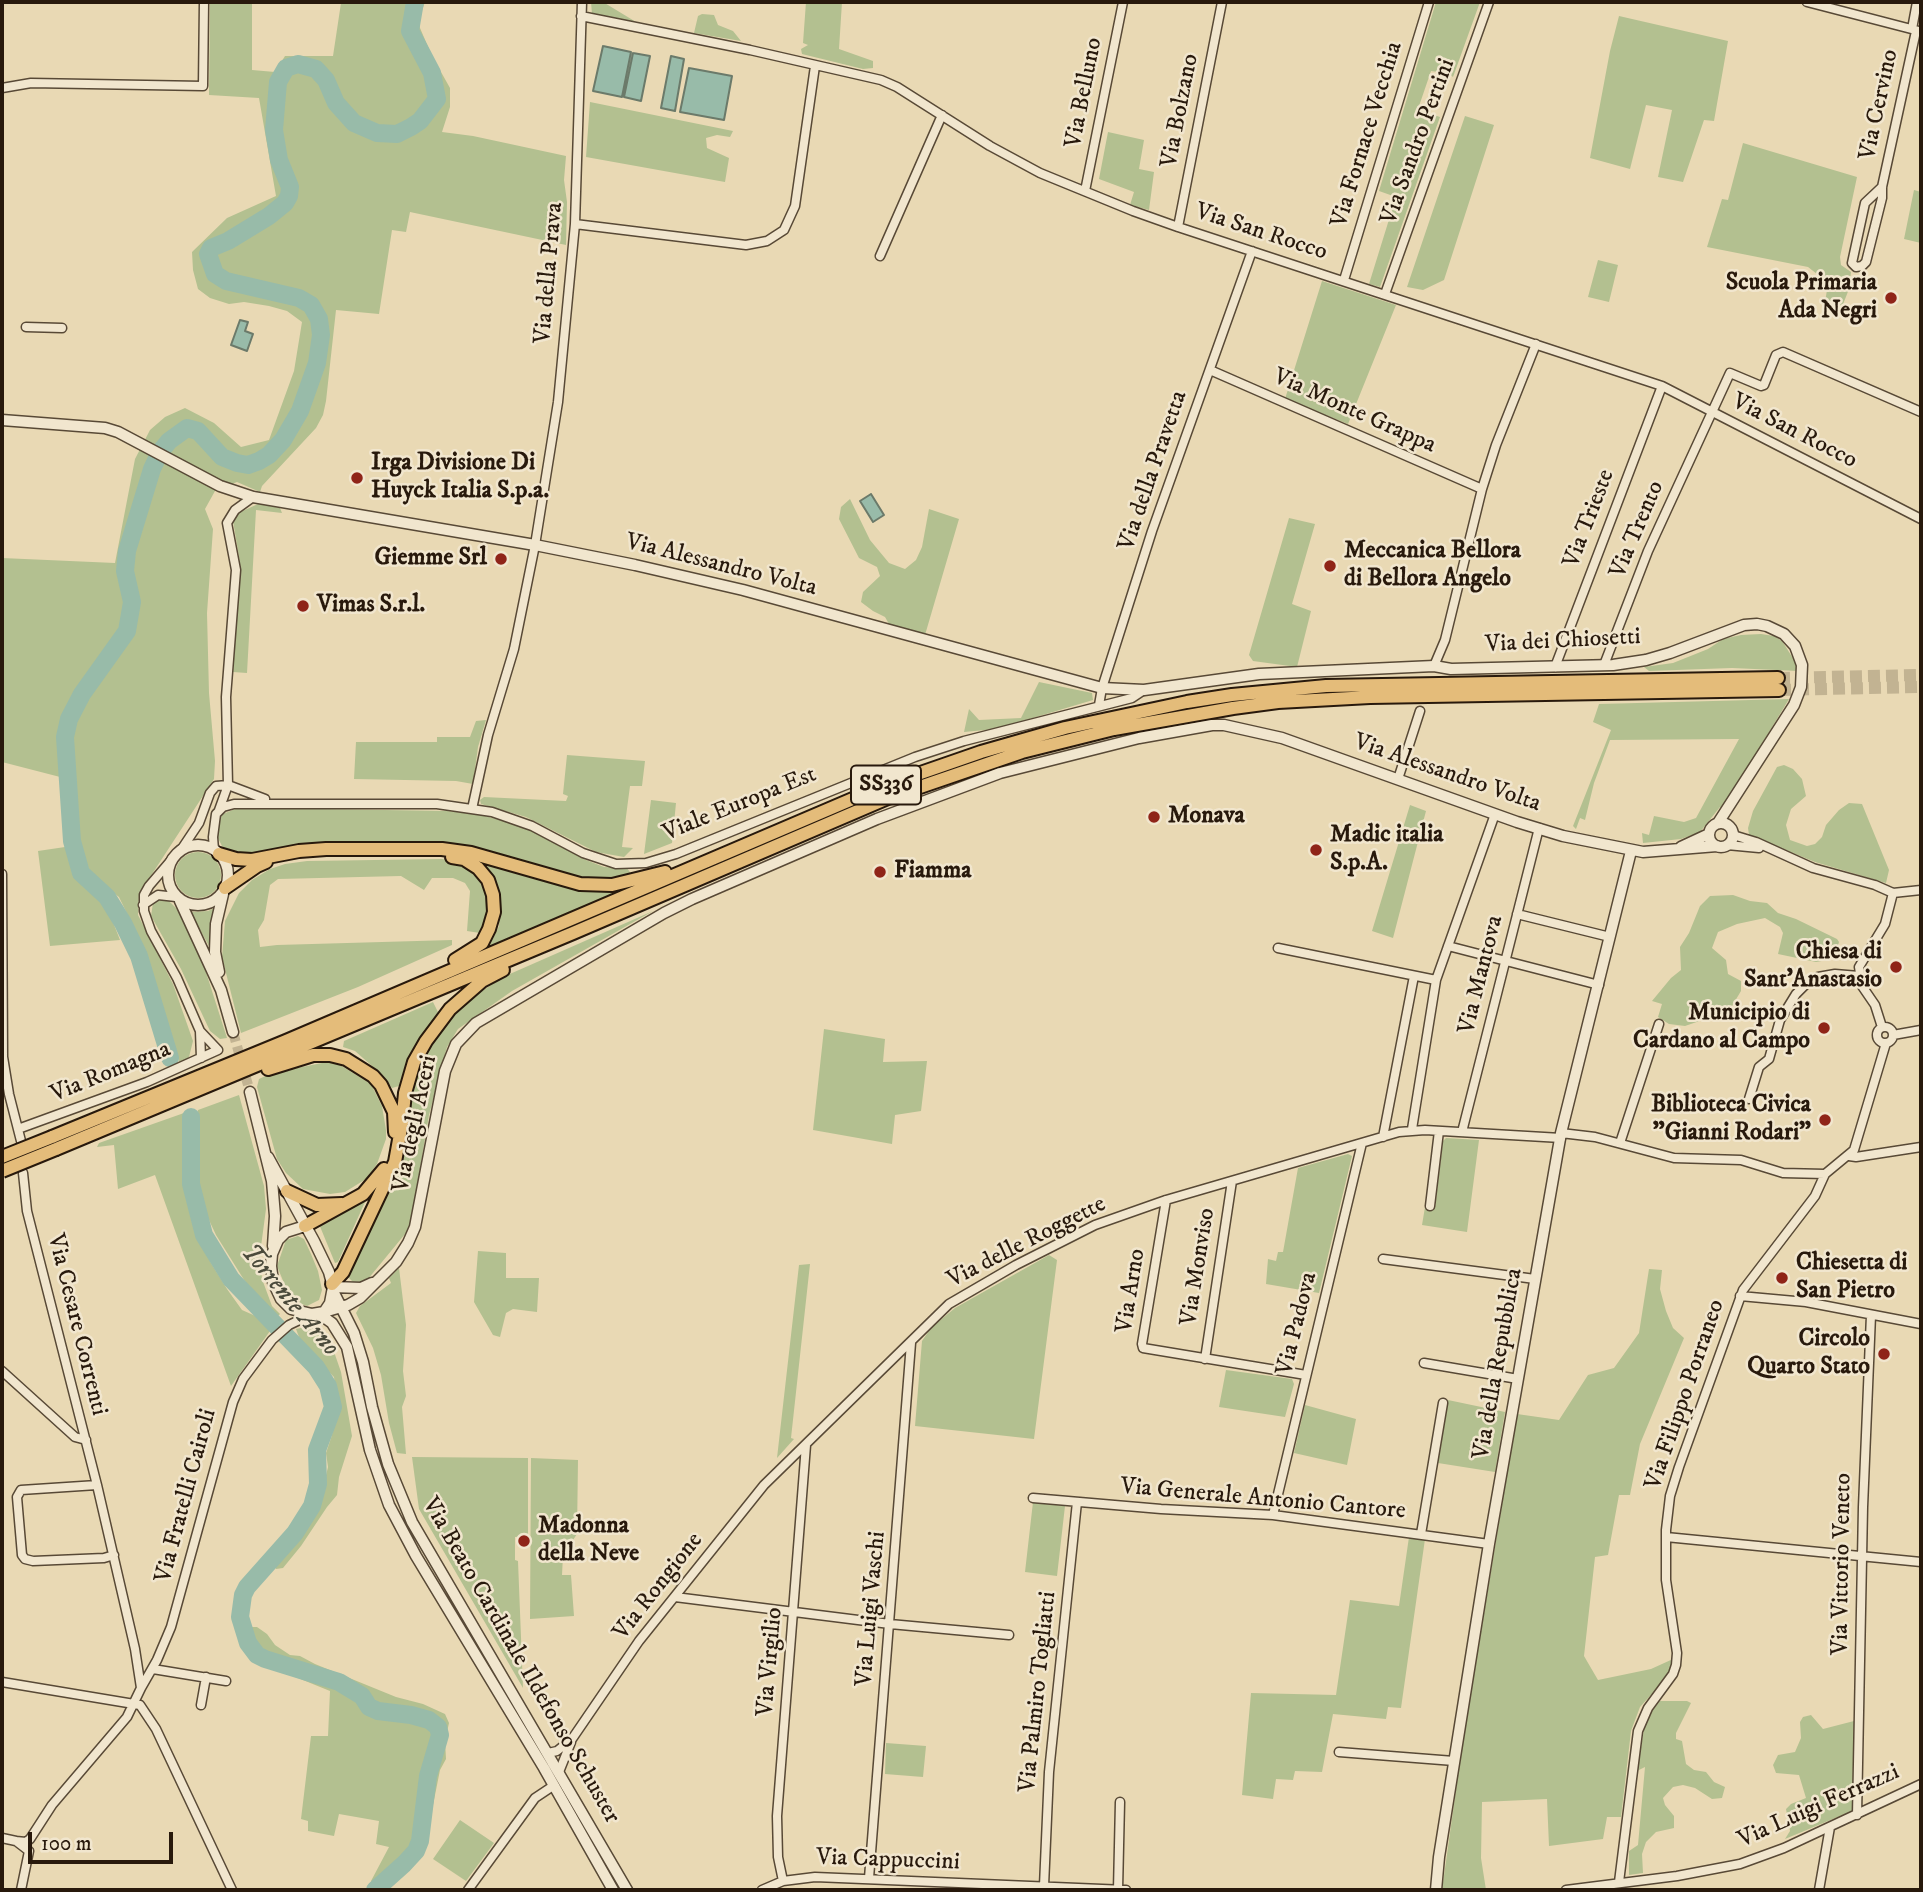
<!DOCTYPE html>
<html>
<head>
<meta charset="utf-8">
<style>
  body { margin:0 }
  #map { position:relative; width:1923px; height:1892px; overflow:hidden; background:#e9d9b4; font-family:"IM FELL DW Pica",serif }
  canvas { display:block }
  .frame { position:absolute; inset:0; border:4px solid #28190c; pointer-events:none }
  .scale { position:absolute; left:28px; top:1832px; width:145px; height:32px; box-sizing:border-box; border:4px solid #28190c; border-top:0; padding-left:9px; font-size:21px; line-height:24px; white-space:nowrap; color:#28190c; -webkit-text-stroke:5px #f1e6ce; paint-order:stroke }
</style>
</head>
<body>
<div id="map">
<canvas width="1923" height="1892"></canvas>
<div class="frame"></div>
<div class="scale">100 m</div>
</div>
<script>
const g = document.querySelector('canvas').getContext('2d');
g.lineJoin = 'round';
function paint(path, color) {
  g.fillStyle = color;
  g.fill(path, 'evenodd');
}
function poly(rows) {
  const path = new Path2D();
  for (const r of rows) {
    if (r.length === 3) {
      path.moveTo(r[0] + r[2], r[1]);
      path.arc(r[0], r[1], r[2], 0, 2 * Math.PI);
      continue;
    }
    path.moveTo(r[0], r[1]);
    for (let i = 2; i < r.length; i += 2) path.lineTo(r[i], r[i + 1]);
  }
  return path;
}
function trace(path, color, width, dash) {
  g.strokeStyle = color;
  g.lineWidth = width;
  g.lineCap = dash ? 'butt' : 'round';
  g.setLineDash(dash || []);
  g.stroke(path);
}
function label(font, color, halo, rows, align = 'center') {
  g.font = font + ' "IM FELL DW Pica",serif';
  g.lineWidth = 5;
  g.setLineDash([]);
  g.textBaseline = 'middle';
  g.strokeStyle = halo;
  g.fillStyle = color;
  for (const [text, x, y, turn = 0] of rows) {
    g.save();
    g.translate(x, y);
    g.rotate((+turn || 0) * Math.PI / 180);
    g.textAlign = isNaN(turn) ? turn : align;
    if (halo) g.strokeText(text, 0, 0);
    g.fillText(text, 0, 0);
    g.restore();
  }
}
const green = poly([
  [210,2,252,2,252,70,275,72,285,56,333,56,341,3,344,2,425,2,419,19,420,28,432,56,450,88,450,107,442,132,473,136,566,156,564,180,567,202,566,245,410,212,406,232,392,230,379,314,336,310,326,401,323,415,316,428,262,486,260,492,237,482,215,491,205,509,213,529,207,613,209,693,215,761,214,779,139,894,138,915,173,984,193,1041,189,1057,180,1064,134,928,119,897,95,879,86,864,76,836,71,734,61,735,64,778,2,762,2,558,115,563,135,459,150,430,165,417,185,408,214,423,241,447,269,440,294,371,302,322,287,311,269,306,244,302,229,304,210,298,198,289,193,270,192,252,227,218,276,196,259,98,209,95],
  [591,2,603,2,636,22,592,14],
  [806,2,842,2,839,49,873,61,873,68,863,69,802,54,801,49,808,45,803,43],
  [1436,2,1480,2,1453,77,1445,70,1438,72,1431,71,1418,109,1424,111,1427,117,1434,115,1440,117,1380,287,1369,284,1396,197,1379,191],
  [702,14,714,15,718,25,733,31,741,41,694,33,698,16],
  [1619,16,1728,41,1714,121,1704,120,1683,182,1658,177,1672,110,1646,105,1630,169,1590,158,1610,51],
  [590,102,733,131,730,137,717,135,706,138,707,148,729,158,725,182,586,157],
  [1465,116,1494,125,1444,280,1423,290,1407,287],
  [1108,132,1144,140,1139,169,1154,172,1149,210,1130,205,1134,192,1099,179],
  [1743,143,1857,177,1840,257,1841,265,1851,272,1849,289,1840,312,1832,316,1824,308,1827,290,1817,274,1808,267,1707,247,1722,199,1728,200],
  [1914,190,1921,192,1921,243,1904,239],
  [1598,260,1618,265,1609,302,1588,297],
  [1322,281,1396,305,1348,424,1285,399],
  [850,499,870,540,889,563,905,569,916,560,922,547,929,509,959,519,925,635,889,624,885,617,873,611,861,602,863,592,880,576,877,567,859,558,839,519,841,507],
  [258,504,280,508,282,513,256,510,247,673,233,672,240,563,233,521,236,514],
  [1289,518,1315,524,1292,604,1311,611,1297,667,1253,661,1249,655],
  [1761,634,1774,636,1782,641,1796,663,1798,671,1732,668,1649,671,1644,667,1673,663,1708,649,1723,639,1741,635],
  [1039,682,1092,693,1093,700,996,729,964,732,969,709,979,720,1021,718],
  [1789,699,1723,809,1720,807,1700,832,1681,839,1643,843,1642,833,1649,835,1654,816,1684,822,1696,818,1739,739,1610,740,1594,783,1585,820,1580,818,1576,829,1573,826,1611,730,1593,722,1599,704],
  [486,720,478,747,473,784,456,781,354,779,356,742,437,742,437,737,470,737,476,721],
  [567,755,645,761,642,786,630,786,622,847,633,848,624,857,596,852,526,817,481,804,480,800,484,797,566,801,568,796,563,794],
  [1784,765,1793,769,1802,779,1806,796,1791,809,1786,825,1790,840,1807,846,1815,844,1822,837,1826,825,1839,810,1849,803,1862,804,1889,870,1886,883,1815,862,1749,835,1748,828,1753,811,1777,767],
  [651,800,676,803,672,843,644,854],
  [1410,805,1426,811,1393,938,1372,931],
  [260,808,447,811,482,815,527,828,586,860,604,867,627,868,632,875,592,879,397,844,297,845,247,856,232,853,222,846,217,836,218,821,223,814,235,809],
  [65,847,77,880,105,902,120,940,50,946,38,851],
  [198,875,23],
  [442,859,460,863,475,871,484,883,488,896,487,910,480,933,467,931,470,891,465,883,453,878,432,878,424,890,401,876,278,879,270,885,264,920,258,930,260,947,277,945,452,940,452,945,358,987,241,1033,222,957,225,921,239,893,252,880,270,869,285,864,307,861],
  [481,861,504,870,571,888,619,891,488,948,499,926,500,905,494,881],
  [1733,895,1750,901,1767,903,1778,913,1796,919,1837,939,1839,942,1836,952,1833,959,1816,962,1778,954,1783,933,1780,927,1765,918,1737,924,1718,932,1712,948,1726,960,1728,974,1741,981,1741,991,1729,1011,1685,1026,1669,1024,1658,1017,1662,1004,1652,1001,1671,978,1681,970,1680,947,1689,933,1700,906,1710,896],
  [160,899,167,899,176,908,197,944,227,1038,220,1039,210,1031,181,969,151,916,153,903],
  [219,906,211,945,209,946,190,912,208,911],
  [653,911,512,991,458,1029,447,1047,429,1115,410,1228,368,1279,357,1283,353,1282,349,1278,349,1270,405,1126,413,1087,422,1059,437,1035,461,1005,503,977],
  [433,1002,438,1012,408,1057,399,1086,392,1088,380,1073,355,1051,343,1047,344,1041],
  [824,1029,885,1039,883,1062,927,1061,921,1111,895,1115,892,1144,813,1130],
  [327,1062,340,1065,371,1084,382,1106,386,1130,386,1139,377,1164,366,1179,345,1192,330,1194,303,1189,286,1173,277,1159,257,1087,259,1079,272,1073],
  [239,1095,264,1186,266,1209,260,1254,262,1279,272,1306,280,1314,274,1320,256,1299,216,1235,202,1205,196,1183,198,1110],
  [184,1113,183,1181,193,1221,211,1263,227,1289,242,1310,260,1318,270,1331,231,1386,155,1175,118,1189,114,1145,97,1147,99,1143],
  [1446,1138,1479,1140,1467,1232,1422,1225,1425,1207,1435,1208,1443,1141],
  [1348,1154,1352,1156,1319,1293,1266,1284,1268,1259,1276,1261,1278,1252,1283,1252,1298,1168],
  [363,1199,365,1202,338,1262,335,1263,319,1224],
  [298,1236,304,1239,311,1254,318,1271,322,1290,319,1300,307,1306,296,1302,288,1293,277,1266,286,1240],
  [478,1251,506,1253,506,1278,539,1278,537,1312,513,1309,506,1313,500,1337,493,1335,474,1302],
  [1049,1255,1057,1260,1034,1439,915,1426,922,1341,931,1328,955,1308],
  [810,1264,791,1438,794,1439,777,1458,799,1265],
  [399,1268,406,1325,403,1371,406,1396,402,1407,406,1454,397,1453,389,1423,381,1375,373,1348,356,1313,360,1306,391,1283,389,1278],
  [1649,1269,1662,1270,1660,1289,1666,1311,1673,1328,1684,1338,1640,1444,1630,1495,1619,1495,1608,1555,1595,1557,1584,1656,1598,1680,1651,1669,1673,1659,1670,1670,1660,1685,1640,1707,1631,1731,1621,1817,1607,1817,1603,1839,1549,1846,1547,1799,1482,1802,1481,1858,1486,1890,1442,1890,1462,1747,1517,1414,1559,1420,1588,1375,1614,1368,1639,1333],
  [310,1326,323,1332,332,1346,341,1372,352,1436,339,1477,337,1495,327,1507,301,1546,283,1568,276,1569,274,1565,280,1555,295,1542,321,1496,328,1467,326,1453,332,1435,337,1403,334,1377,302,1345,296,1329],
  [1226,1370,1292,1379,1294,1384,1285,1417,1219,1407],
  [1448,1400,1505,1412,1495,1472,1438,1463],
  [1305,1405,1356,1419,1347,1465,1294,1453],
  [412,1457,528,1458,528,1536,515,1537,515,1560,518,1561,523,1688,419,1509],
  [531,1458,578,1460,577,1534,563,1555,562,1575,571,1575,574,1616,530,1619],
  [1033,1502,1065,1506,1057,1576,1025,1572],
  [1409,1537,1425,1539,1401,1708,1388,1707,1386,1719,1333,1714,1322,1772,1295,1771,1293,1780,1276,1779,1273,1799,1242,1795,1251,1693,1336,1695,1350,1600,1399,1606],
  [249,1627,257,1627,267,1634,275,1645,290,1655,300,1656,315,1664,396,1697,423,1704,445,1714,449,1723,445,1741,446,1759,440,1770,424,1850,396,1876,387,1890,375,1890,371,1881,389,1847,376,1844,379,1821,339,1814,334,1836,308,1831,308,1821,301,1819,311,1736,328,1736,330,1691,266,1665,244,1652,238,1636],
  [1660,1701,1687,1701,1691,1703,1676,1733,1676,1739,1682,1741,1686,1764,1694,1770,1706,1772,1714,1782,1725,1787,1722,1798,1712,1799,1695,1788,1683,1785,1673,1787,1663,1798,1665,1805,1674,1816,1674,1828,1656,1832,1646,1842,1642,1854,1643,1873,1629,1875,1629,1851,1638,1845,1645,1767,1637,1771,1646,1718],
  [1811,1715,1823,1729,1854,1721,1852,1811,1785,1839,1790,1831,1786,1809,1791,1804,1806,1798,1799,1775,1776,1773,1773,1765,1778,1755,1795,1752,1801,1738,1800,1722,1803,1717],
  [886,1743,926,1746,923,1777,885,1774],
  [460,1820,494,1843,466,1881,433,1859]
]);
const water = poly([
  [603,46,631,52,622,97,593,91,603,46],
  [633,53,650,56,641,101,624,97,633,53],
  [671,56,684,59,675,111,661,108,671,56],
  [689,68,732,76,724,120,680,112,689,68],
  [240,320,248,322,245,331,253,334,247,351,231,345,240,320],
  [871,494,884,515,873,522,860,501,871,494]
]);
const river = poly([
  [170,1058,139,956,123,923,107,897,81,873,72,841,65,737,69,719,82,694,127,631,132,602,125,571,127,551,152,469,160,452,169,441,187,428,198,431,222,457,237,463,248,465,259,461,269,455,283,440,300,411,317,363,321,335,319,319,311,305,299,298,226,281,215,274,208,254,211,248,228,241,269,216,285,203,289,196,290,187,279,160,274,130,278,82,286,68,298,64,316,69,326,80,336,103,354,123,377,133,397,134,411,127,420,121,437,99,432,73,410,31,415,2],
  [191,1117,191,1184,204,1235,231,1279,316,1367,328,1386,333,1407,317,1450,318,1484,312,1506,295,1533,247,1587,243,1595,240,1617,248,1643,257,1655,265,1659,339,1682,362,1696,369,1707,378,1711,411,1715,429,1720,438,1727,440,1735,428,1776,420,1841,416,1851,404,1864,375,1890]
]);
const tertiaryTunnel = poly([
  [233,1032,250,1092]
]);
const trunkTunnel = poly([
  [1778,678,1921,675],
  [1779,690,1921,687]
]);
const minor = poly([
  [1807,2,1919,31],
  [581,16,750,50,881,80,897,87,990,146,1040,173,1133,211,1178,227,1662,386,1921,519],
  [1912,29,1917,2],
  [2,88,31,83,203,86,204,2],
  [1882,187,1865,203,1852,263,1856,267,1862,266,1866,262,1882,198,1882,187,1916,31],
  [1085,191,1123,2],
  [575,224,746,245,767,241,784,230,795,206,815,66],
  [1178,227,1222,2],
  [880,256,942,115],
  [1344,280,1429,2],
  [1385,294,1489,2],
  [26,327,62,328],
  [1210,370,1482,489],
  [1604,665,1648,551,1730,373,1761,386,1764,385,1776,355,1783,352,1921,412],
  [1434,666,1445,640,1482,489,1496,445,1536,344],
  [1555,667,1662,386],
  [1099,705,1102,688,1152,531,1252,251],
  [1398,779,1420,711],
  [472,809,488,735,514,649,535,545,558,402,575,224,582,2],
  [219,810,228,785,226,697,236,570,227,523,235,510,253,497],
  [1733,835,1756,842,1813,868,1875,885,1893,893,1921,890],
  [1727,845,1759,848],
  [181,850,199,823,210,793,216,786,228,785,265,799],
  [214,850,213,837,216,814,223,807,234,804,437,804,492,812,532,826,583,853,616,864,646,863,676,854,915,757,964,741,1132,698,1144,690],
  [2,874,3,1057,9,1094,21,1141],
  [143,905,158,895,176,897],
  [1517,914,1610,937],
  [1448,946,1599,985],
  [1278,948,1436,980],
  [1885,1035,8],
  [1882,1027,1875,1005,1862,986,1859,967,1885,924,1893,893],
  [200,1031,201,1058],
  [1893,1035,1921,1030],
  [1749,1099,1759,1067,1769,1059,1780,1020,1796,994,1808,982,1818,977,1835,974,1859,976],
  [18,1129,147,1082,218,1050,200,1031,177,978,151,931,144,911,144,895,149,886,173,858],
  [1412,1129,1436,980,1495,814],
  [1462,1132,1539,828],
  [1561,1133,1595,1137,1674,1158,1741,1160,1783,1173,1825,1174],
  [1383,1137,1414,976],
  [1620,1143,1659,1024],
  [1849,1156,1856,1157,1921,1147],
  [1166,1200,1142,1344,1143,1348,1306,1375],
  [1430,1206,1439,1131],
  [1383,1259,1535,1279],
  [1740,1296,1806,1302,1921,1324],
  [1205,1359,1232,1181],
  [1424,1363,1518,1379],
  [2,1371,75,1437,86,1440],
  [97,1485,21,1490,17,1497,22,1555,25,1559,33,1561,104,1558,114,1555],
  [1033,1498,1161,1509,1273,1515,1489,1544],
  [1273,1515,1362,1143],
  [1421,1534,1443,1403],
  [1666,1537,1921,1562],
  [675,1597,890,1624,1009,1635],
  [153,1669,226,1681],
  [2,1682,140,1705,156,1729,232,1890],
  [141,1688,157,1660,171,1627,233,1402,243,1379,272,1340,289,1325,312,1314],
  [201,1705,206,1677],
  [1339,1752,1454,1761],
  [548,1753,557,1751,572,1739,639,1641,764,1485,949,1304,1016,1265,1095,1225,1166,1200,1399,1132,1425,1130,1561,1138],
  [559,1772,571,1742],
  [1857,1815,1863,1507,1871,1315],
  [2,1838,16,1841,29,1851,21,1890],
  [16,1841,26,1842,30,1839,52,1805,127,1717,141,1688,135,1649,97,1485,27,1211,23,1173],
  [869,1878,911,1343],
  [783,1881,778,1857,777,1816,806,1445],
  [1619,1882,1638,1731,1648,1708,1673,1674,1676,1665,1677,1653,1666,1580,1666,1530,1670,1496,1679,1467,1743,1290,1815,1196,1825,1174,1854,1150,1886,1043],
  [1044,1886,1049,1772,1077,1502],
  [468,1890,535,1798,553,1786],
  [762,1890,783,1881,815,1877,1126,1890],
  [1118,1890,1120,1802],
  [1566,1890,1677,1876,1740,1864,1784,1848,1921,1784],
  [1819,1890,1830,1827]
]);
const tertiary = poly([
  [2,420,105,428,118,432,220,486,253,497,535,545,635,565,743,590,1102,688,1144,690,1259,674,1434,666,1451,669,1613,665,1646,660,1670,653,1744,625,1757,624,1767,626,1784,634,1795,646,1802,665,1801,687,1794,705,1718,823],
  [1721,835,12],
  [198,875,30],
  [1681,847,1709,834],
  [180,901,221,990,233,1032],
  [219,972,215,952,216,924,223,894],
  [250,1092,272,1181,275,1216,273,1246],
  [268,1157,314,1241,329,1272,333,1287,330,1303,324,1312,312,1314,291,1309,281,1299,273,1282,271,1266,272,1254,278,1240,286,1232,305,1226],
  [333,1287,361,1288,372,1283],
  [333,1291,354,1333,363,1362,372,1407,388,1464,412,1522,627,1890],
  [324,1312,348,1305,360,1298,396,1262,408,1243,415,1227,445,1071,456,1044,476,1023,664,913,692,899,877,819,1000,773,1139,738,1212,725,1224,725,1282,738,1517,822,1563,836,1643,852,1717,846],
  [318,1313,332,1323,347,1347,370,1450,389,1505,416,1556,544,1768,613,1890],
  [1436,1890,1439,1857,1489,1544,1561,1133,1631,851]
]);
const trunk = poly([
  [219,854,236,859,252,860,299,851,326,849,442,849,471,853,580,884,612,885,665,872],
  [452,857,464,859,478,868,488,880,493,895,494,912,489,929,482,943,455,960],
  [225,888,257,866,266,862],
  [268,1069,313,1055,330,1055,346,1059,373,1076,381,1085,394,1112,395,1132],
  [52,1137,286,1041,883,786,981,752,1065,728,1187,702,1232,695,1326,686,1778,678],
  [56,1149,573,933,888,798,1022,752,1114,729,1233,708,1278,702,1370,697,1779,690],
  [287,1191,317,1205,342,1204],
  [305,1226,363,1194,384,1169],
  [332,1284,343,1272,395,1162,402,1123,405,1093,414,1062,426,1041,450,1009,482,981,503,970]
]);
const trunkBridge = poly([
  [2,1157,52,1137],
  [2,1171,56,1149]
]);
const markers = [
  [1891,298,7,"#8f2418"],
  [357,478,7,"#8f2418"],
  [501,559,7,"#8f2418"],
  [1330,566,7,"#8f2418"],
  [303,606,7,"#8f2418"],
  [1154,817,7,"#8f2418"],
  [1316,850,7,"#8f2418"],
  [880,872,7,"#8f2418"],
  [1896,967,7,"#8f2418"],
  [1824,1028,7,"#8f2418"],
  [1825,1120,7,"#8f2418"],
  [1782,1278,7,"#8f2418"],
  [1884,1354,7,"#8f2418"],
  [524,1541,7,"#8f2418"]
];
const shields = [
  [886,785,70]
];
const shieldNames = [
  ["SS336",886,785]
];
const streetNames = [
  ["Via Belluno",1085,93,-79],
  ["Via Cervino",1880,105,-78],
  ["Via Bolzano",1181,111,-79],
  ["Via Fornace Vecchia",1368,135,-73],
  ["Via Sandro Pertini",1419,142,-70],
  ["Via San Rocco",1261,233,18],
  ["Via della Prava",550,273,-85],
  ["Via Monte Grappa",1354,412,24],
  ["Via San Rocco",1794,432,27],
  ["Via della Pravetta",1154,471,-71],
  ["Via Trieste",1590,519,-69],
  ["Via Trento",1638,530,-67],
  ["Via Alessandro Volta",721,566,14],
  ["Via dei Chiosetti",1563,642,-3],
  ["Via Alessandro Volta",1447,774,19],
  ["Viale Europa Est",740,805,-22],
  ["Via Mantova",1482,975,-76],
  ["Via Romagna",111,1073,-22],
  ["Via degli Aceri",416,1124,-78],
  ["Via delle Roggette",1027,1243,-27],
  ["Via Monviso",1199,1267,-81],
  ["Via Arno",1132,1291,-81],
  ["Via Padova",1298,1324,-76],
  ["Via Cesare Correnti",76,1325,76],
  ["Via della Repubblica",1499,1364,-80],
  ["Via Filippo Porraneo",1686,1395,-71],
  ["Via Fratelli Cairoli",187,1496,-75],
  ["Via Generale Antonio Cantore",1263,1500,5],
  ["Via Vittorio Veneto",1843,1564,-89],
  ["Via Rongione",659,1587,-52],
  ["Via Luigi Vaschi",872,1609,-85],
  ["Via Beato Cardinale Ildefonso Schuster",520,1661,60],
  ["Via Virgilio",771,1662,-85],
  ["Via Palmiro Togliatti",1039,1692,-84],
  ["Via Luigi Ferrazzi",1819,1807,-24],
  ["Via Cappuccini",888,1861,2]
];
const poiNames = [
  ["Scuola Primaria",1877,284,"right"],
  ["Ada Negri",1877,312,"right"],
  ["Irga Divisione Di",371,464],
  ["Huyck Italia S.p.a.",371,492],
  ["Meccanica Bellora",1344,552],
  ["di Bellora Angelo",1344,580],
  ["Giemme Srl",487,559,"right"],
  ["Vimas S.r.l.",317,606],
  ["Monava",1168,817],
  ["Madic italia",1330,836],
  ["S.p.A.",1330,864],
  ["Fiamma",894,872],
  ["Chiesa di",1882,953,"right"],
  ["Sant'Anastasio",1882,981,"right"],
  ["Municipio di",1810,1014,"right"],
  ["Cardano al Campo",1810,1042,"right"],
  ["Biblioteca Civica",1811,1106,"right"],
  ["\"Gianni Rodari\"",1811,1134,"right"],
  ["Chiesetta di",1796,1264],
  ["San Pietro",1796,1292],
  ["Circolo",1870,1340,"right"],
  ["Quarto Stato",1870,1368,"right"],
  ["Madonna",538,1527],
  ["della Neve",538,1555]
];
const waterNames = [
  ["Torrente Arno",289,1301,50]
];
paint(green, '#b3c090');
paint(water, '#98bba9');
trace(water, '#6b7a6a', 2);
trace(river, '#98bba9', 18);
trace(tertiaryTunnel, '#c2b392', 10, [10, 5]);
trace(trunkTunnel, '#c2b392', 12, [12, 6]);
trace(minor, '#584936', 11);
trace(tertiary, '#584936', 13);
trace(trunk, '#28190c', 16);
trace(minor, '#f1e6ce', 8);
trace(tertiary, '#f1e6ce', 10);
trace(trunk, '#e4bc7a', 12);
trace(trunkBridge, '#28190c', 16, []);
trace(trunkBridge, '#e4bc7a', 12);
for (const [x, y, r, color] of markers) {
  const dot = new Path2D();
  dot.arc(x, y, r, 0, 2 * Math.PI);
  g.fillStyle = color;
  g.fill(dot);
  trace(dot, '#f1e6ce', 2.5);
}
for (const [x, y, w] of shields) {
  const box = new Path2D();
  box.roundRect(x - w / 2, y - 19.5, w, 39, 5);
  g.fillStyle = '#f1e6ce';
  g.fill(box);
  trace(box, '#28190c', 2);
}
label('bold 23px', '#28190c', null, shieldNames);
label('24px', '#28190c', '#f1e6ce', streetNames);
label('bold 24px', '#28190c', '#f1e6ce', poiNames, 'left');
label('italic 26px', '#4a4a3b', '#f1e6ce', waterNames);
</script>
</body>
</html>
